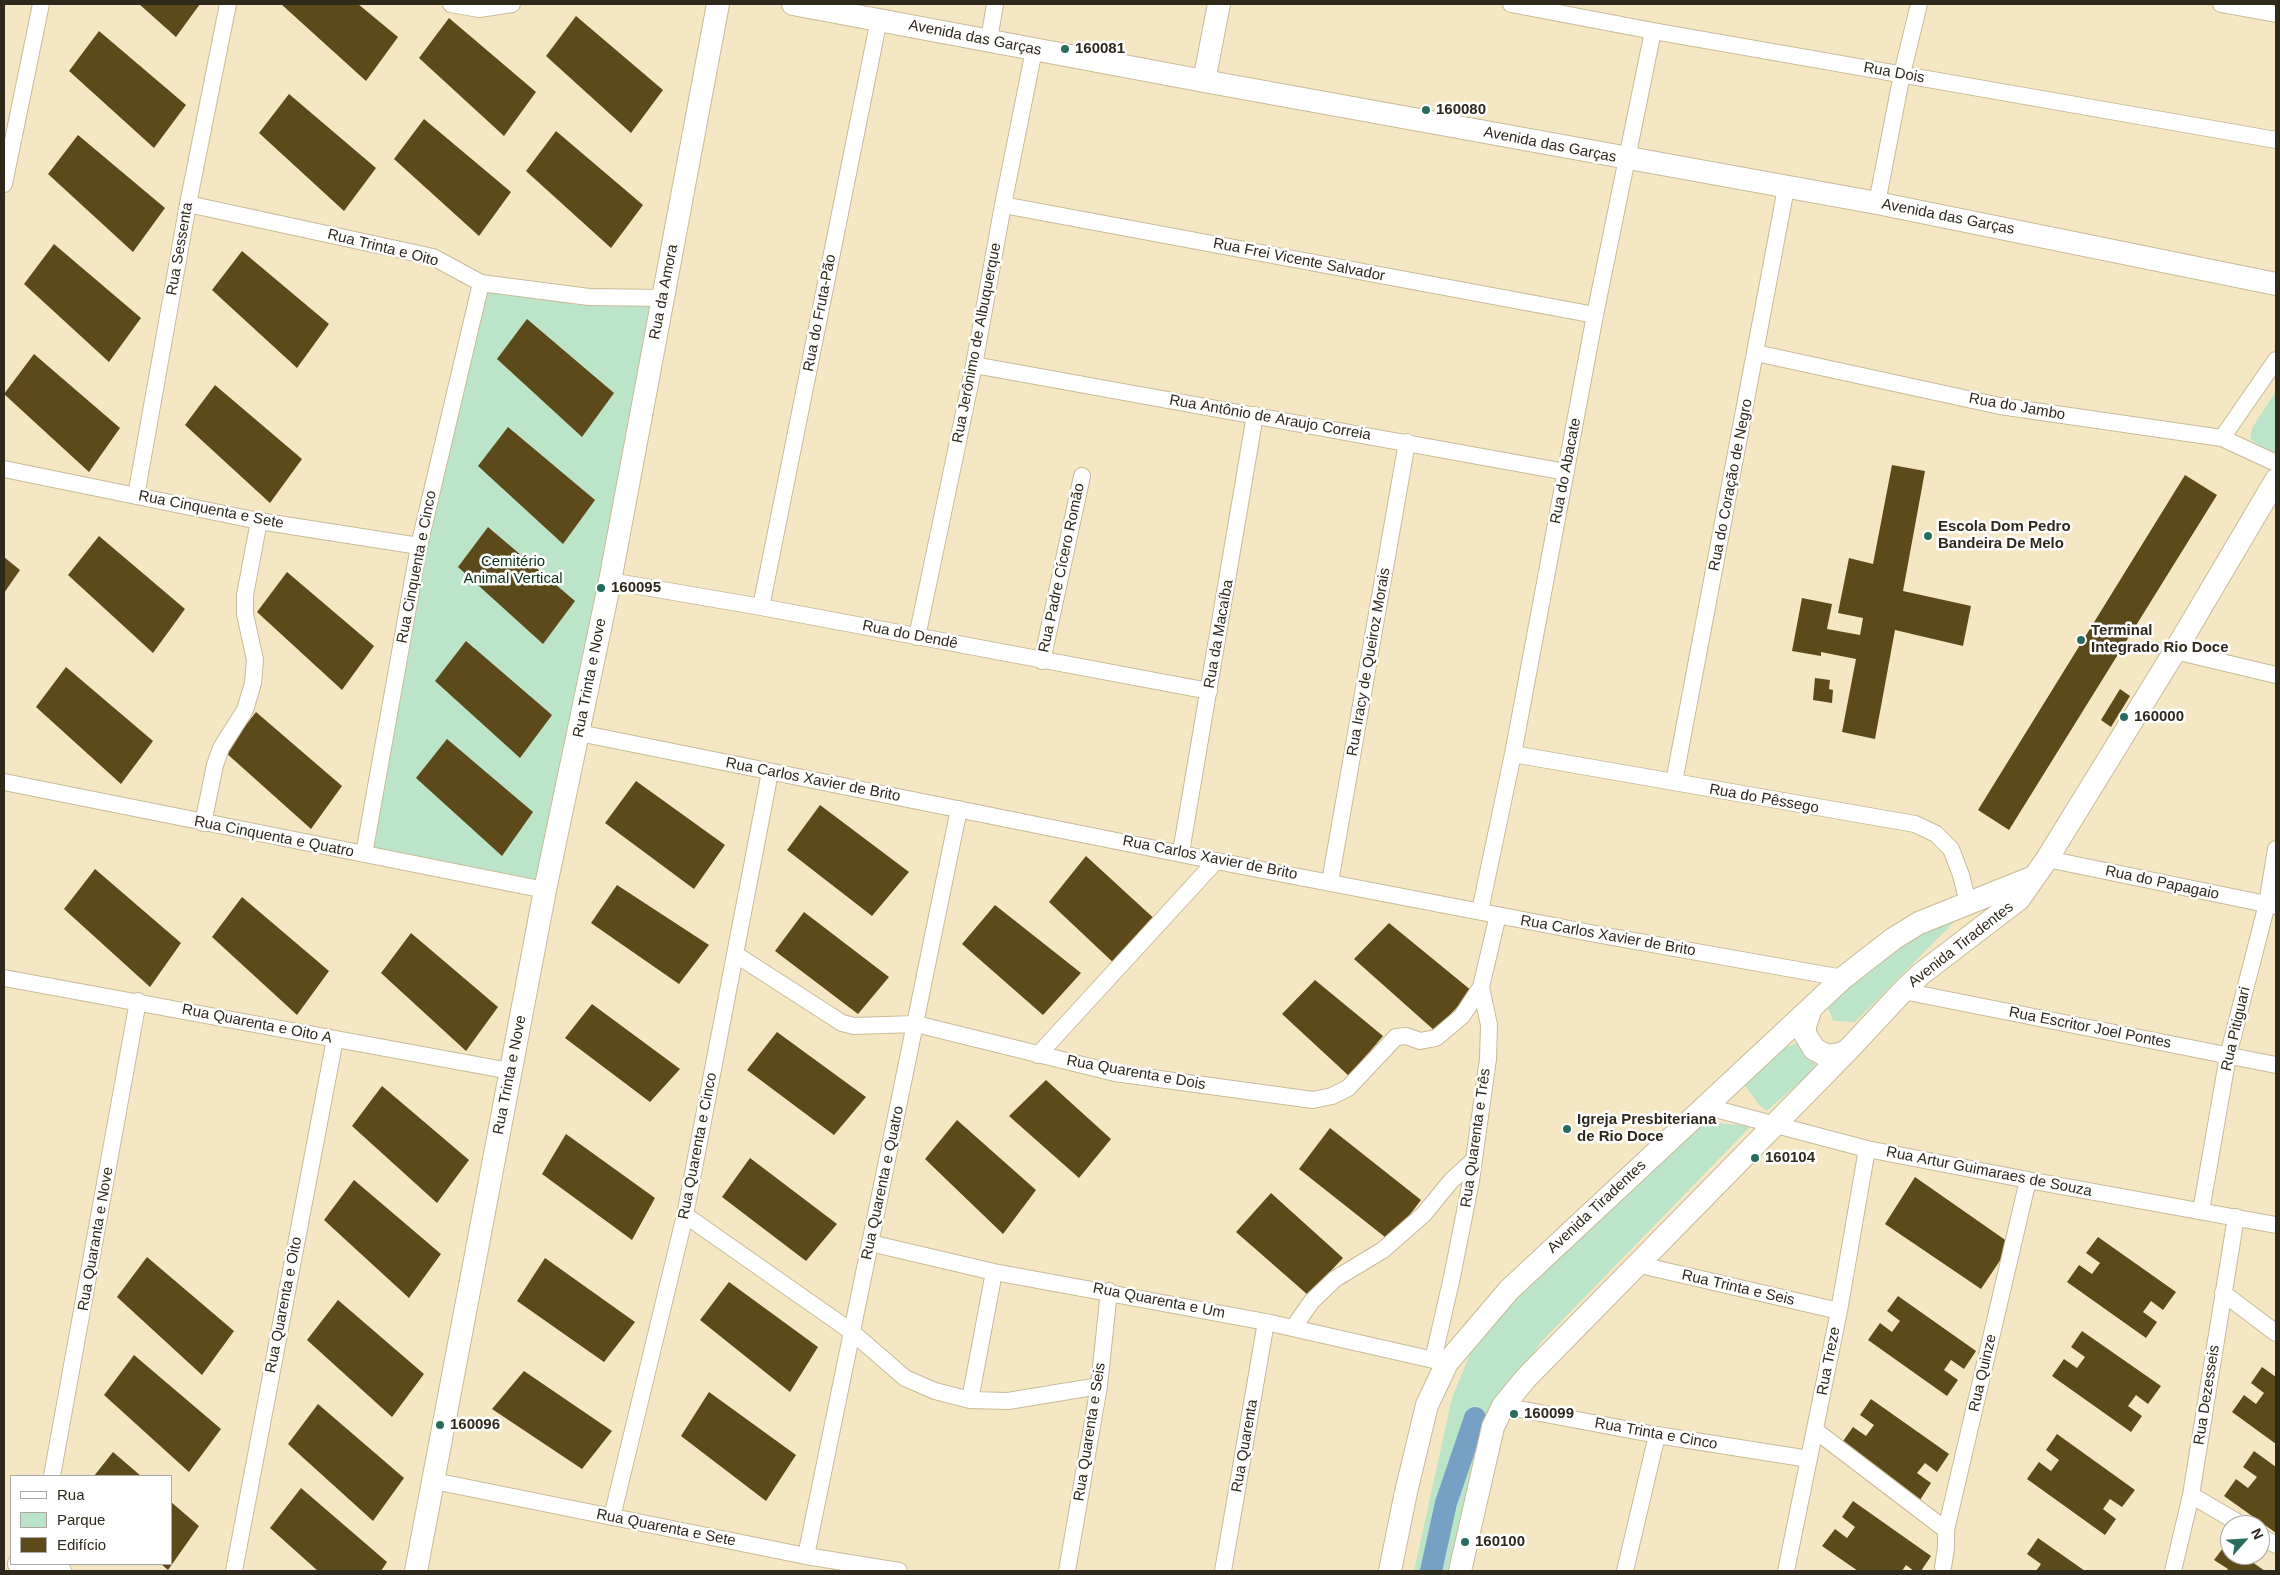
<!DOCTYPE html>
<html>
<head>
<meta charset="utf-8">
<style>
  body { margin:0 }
  #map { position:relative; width:2280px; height:1575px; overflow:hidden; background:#f6e7c4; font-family:Arial,sans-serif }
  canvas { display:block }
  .frame { position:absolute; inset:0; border:5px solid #2f291c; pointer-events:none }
  .legend { position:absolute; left:10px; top:1475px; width:162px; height:90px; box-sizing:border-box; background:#fff; border:1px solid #aca9a4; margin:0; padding:6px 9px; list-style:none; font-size:15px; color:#2f291c }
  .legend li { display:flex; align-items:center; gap:10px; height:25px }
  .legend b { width:25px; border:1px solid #aca9a4 }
  .north { position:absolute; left:2220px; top:1515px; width:50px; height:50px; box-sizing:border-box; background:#fff; border:1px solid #aca9a4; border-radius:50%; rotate:64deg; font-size:14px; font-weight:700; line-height:20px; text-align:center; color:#2f291c }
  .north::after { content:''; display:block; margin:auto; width:18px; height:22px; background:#286c5e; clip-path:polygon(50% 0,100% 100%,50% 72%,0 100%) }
</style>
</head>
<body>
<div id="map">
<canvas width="2280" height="1575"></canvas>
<div class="frame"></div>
<ul class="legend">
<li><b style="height:6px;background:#fff"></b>Rua</li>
<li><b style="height:14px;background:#bce4c8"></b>Parque</li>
<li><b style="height:14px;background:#5c4a1a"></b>Edifício</li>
</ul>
<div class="north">N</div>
</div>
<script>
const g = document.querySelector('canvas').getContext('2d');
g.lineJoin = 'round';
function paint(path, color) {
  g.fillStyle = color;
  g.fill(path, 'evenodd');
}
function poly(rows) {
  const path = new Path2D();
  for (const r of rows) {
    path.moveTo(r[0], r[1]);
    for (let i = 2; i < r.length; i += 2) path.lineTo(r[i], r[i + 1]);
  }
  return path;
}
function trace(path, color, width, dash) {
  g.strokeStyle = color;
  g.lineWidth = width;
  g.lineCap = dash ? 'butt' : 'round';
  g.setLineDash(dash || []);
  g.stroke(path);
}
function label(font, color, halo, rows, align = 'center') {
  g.font = font + ' Arial,sans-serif';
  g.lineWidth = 5;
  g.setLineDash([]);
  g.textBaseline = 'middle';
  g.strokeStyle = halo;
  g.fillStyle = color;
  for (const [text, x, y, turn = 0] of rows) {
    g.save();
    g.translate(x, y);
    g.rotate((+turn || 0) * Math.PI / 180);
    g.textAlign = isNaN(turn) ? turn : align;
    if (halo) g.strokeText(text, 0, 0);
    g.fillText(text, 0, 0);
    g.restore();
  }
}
const green = poly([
  [481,283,664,298,545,890,364,854],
  [2276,391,2276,454,2266,451,2250,439,2252,428],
  [1962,914,1855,1022,1833,1021,1828,1008,1907,931],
  [1802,1040,1817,1067,1767,1111,1759,1105,1742,1081,1779,1051],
  [1695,1121,1751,1126,1541,1342,1493,1414,1460,1571,1414,1571,1452,1398,1482,1325]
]);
const canal = poly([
  [1431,1571,1446,1503,1475,1418]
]);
const building = poly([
  [139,4,200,4,176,37],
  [281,4,358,4,398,37,366,81],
  [576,16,663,90,631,133,546,56],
  [449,18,536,92,504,136,419,58],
  [99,31,186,105,154,148,69,71],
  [289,94,376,168,344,211,259,133],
  [424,119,511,192,479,236,394,159],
  [556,131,643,205,611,248,526,171],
  [78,135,165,208,133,252,48,174],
  [54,244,141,318,109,362,24,284],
  [242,251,329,324,297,368,212,290],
  [527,319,614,393,582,437,497,359],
  [34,354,120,428,89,472,4,394],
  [215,385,302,459,270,503,185,425],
  [508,427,595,500,563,544,478,466],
  [1892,465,1925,471,1903,591,1971,606,1963,646,1895,630,1875,739,1842,732,1856,659,1821,652,1821,656,1792,651,1802,598,1832,604,1827,629,1860,635,1863,618,1838,613,1849,558,1873,564],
  [2185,475,2217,495,2009,830,1978,810],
  [488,527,575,601,543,644,458,567],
  [99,536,185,609,153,653,68,575],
  [4,557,20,570,4,593],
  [287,572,374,646,342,690,257,612],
  [466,641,552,715,520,758,435,681],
  [66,667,153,741,121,784,36,707],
  [1815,678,1830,680,1829,689,1833,690,1832,703,1813,700],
  [2120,689,2130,696,2111,727,2101,720],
  [256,712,342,786,311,829,225,752],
  [447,739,533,812,502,856,416,778],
  [636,781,725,845,694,889,605,823],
  [820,805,909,872,872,916,787,850],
  [1086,856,1159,923,1118,967,1049,902],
  [95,869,181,943,150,987,64,909],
  [617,885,709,945,679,984,591,923],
  [242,897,329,971,297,1015,212,937],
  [995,905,1081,973,1043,1015,962,944],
  [804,912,889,977,858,1014,775,951],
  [1389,923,1472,991,1435,1031,1354,959],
  [411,933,498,1007,466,1051,381,973],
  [1315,980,1383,1036,1349,1076,1282,1014],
  [592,1004,680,1069,650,1102,565,1038],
  [777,1032,866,1097,834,1135,747,1070],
  [1046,1080,1111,1139,1079,1178,1009,1116],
  [382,1086,469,1160,437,1203,352,1126],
  [957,1120,1036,1190,1003,1234,925,1159],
  [1330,1128,1421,1200,1390,1241,1299,1169],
  [566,1134,655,1198,632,1240,542,1174],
  [750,1158,837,1224,806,1261,722,1197],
  [1915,1177,2011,1244,1981,1289,1885,1224],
  [354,1180,441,1254,409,1298,324,1220],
  [1271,1193,1343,1258,1308,1295,1236,1232],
  [2098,1237,2176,1292,2163,1310,2151,1301,2143,1312,2157,1322,2146,1338,2067,1282,2079,1265,2092,1274,2100,1263,2086,1253],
  [147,1257,234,1331,202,1375,117,1297],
  [545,1258,635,1322,604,1362,517,1301],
  [729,1282,818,1347,790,1392,700,1320],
  [1898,1296,1976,1351,1964,1369,1951,1360,1944,1370,1958,1380,1947,1396,1868,1340,1880,1323,1892,1332,1900,1321,1887,1311],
  [338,1300,424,1374,392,1417,307,1340],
  [2082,1331,2161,1386,2148,1404,2136,1395,2128,1406,2142,1416,2131,1432,2052,1376,2064,1359,2077,1368,2085,1357,2071,1347],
  [134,1355,221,1429,189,1472,104,1395],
  [2262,1367,2276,1377,2276,1444,2232,1412,2244,1395,2256,1404,2264,1393,2251,1383],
  [524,1371,612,1431,582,1469,492,1409],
  [709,1392,796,1455,766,1501,681,1436],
  [1871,1399,1949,1454,1937,1472,1925,1463,1917,1473,1931,1483,1920,1500,1841,1444,1853,1427,1866,1436,1874,1425,1860,1415],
  [318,1404,404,1478,373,1521,288,1444],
  [2057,1434,2135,1490,2122,1507,2110,1499,2103,1509,2116,1519,2105,1535,2027,1479,2039,1462,2051,1471,2059,1460,2046,1450],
  [2254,1451,2276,1467,2276,1533,2224,1496,2236,1479,2248,1488,2257,1477,2243,1467],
  [113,1452,141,1476,94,1476],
  [301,1488,387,1562,381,1571,318,1571,270,1528],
  [1853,1501,1931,1556,1921,1571,1914,1571,1906,1565,1902,1571,1858,1571,1822,1546,1835,1529,1847,1538,1855,1527,1842,1517],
  [171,1502,199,1526,168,1570,161,1564,171,1564],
  [2038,1538,2085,1571,2036,1571,2041,1564,2027,1554],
  [2226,1544,2230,1547,2230,1555,2242,1555,2265,1571,2227,1571,2228,1569,2214,1560]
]);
const street = poly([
  [451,4,479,9,512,4],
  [1511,4,1653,31,2276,140],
  [2221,4,2276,14],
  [989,40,995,4],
  [4,184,41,4],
  [1877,203,1902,74,1919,4],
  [188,204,433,257,481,283,589,297,664,298],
  [1003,205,1595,315],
  [1756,353,2000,406,2222,438,2276,463],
  [974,365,1566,472],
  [2222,438,2276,360],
  [4,469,259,521,419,546],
  [136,496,188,204,228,4],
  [610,581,761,607,1209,691],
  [761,607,879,19],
  [917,637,974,365,1003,205,1034,50],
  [2175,651,2276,675],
  [1042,661,1082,476],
  [579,733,1216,861,1601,935,1843,978],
  [1513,754,1915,824,1936,834,1951,849,1961,875,1968,903],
  [4,782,545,890],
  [1674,782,1786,188],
  [203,823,215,765,221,748,245,710,253,683,255,660,245,614,245,595,259,521],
  [1181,852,1255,415],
  [364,854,419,546,481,283],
  [2047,859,2276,906],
  [1330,882,1407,442],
  [1480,911,1513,754,1595,315,1653,31],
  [735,954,842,1023,854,1026,916,1024,1115,1073,1313,1100,1332,1096,1348,1088,1396,1037,1406,1036,1420,1041,1436,1038,1462,1016,1481,987],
  [4,978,510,1071],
  [1903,991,2276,1065],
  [1038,1055,1216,861],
  [1704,1106,1867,1149,2028,1180,2276,1225],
  [2201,1211,2228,1056,2267,904,2276,849],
  [685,1215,852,1332,905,1378,935,1391,970,1400,1008,1401,1099,1386],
  [870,1243,994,1272,1266,1322,1447,1363],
  [1636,1264,1839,1311],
  [2223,1293,2276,1333],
  [1293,1328,1312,1301,1335,1279,1383,1250,1424,1214,1451,1181,1474,1160],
  [1433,1360,1452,1277,1471,1181,1488,1059,1489,1025,1481,987,1498,915],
  [970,1400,994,1272],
  [1503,1406,1657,1435,1809,1459],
  [1816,1431,1946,1530],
  [52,1476,138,1001],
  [434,1481,806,1556,899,1571],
  [2191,1495,2242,1525],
  [612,1517,685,1215,770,772],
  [2260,1536,2276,1545],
  [806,1556,959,809],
  [1943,1567,1946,1548,1946,1530,2028,1180],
  [234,1571,335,1039],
  [1067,1571,1099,1386,1109,1291],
  [1223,1571,1266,1322],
  [1625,1571,1657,1435],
  [1786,1571,1839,1311,1867,1149],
  [2173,1571,2191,1495,2236,1217]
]);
const secondary = poly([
  [793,4,1204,81,1877,203,2276,284],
  [1204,81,1219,4],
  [1811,1008,1805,1026,1805,1034,1814,1049,1827,1056,1841,1054,1848,1050],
  [19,1564,60,1571],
  [416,1571,545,890,610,581,718,4],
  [1390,1571,1406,1492,1427,1405,1447,1363,1509,1290,1843,978,1893,939,1919,923,2034,877],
  [1460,1571,1493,1427,1503,1406,1526,1378,1848,1050,1903,991,1921,974,2019,899,2047,859,2175,651,2276,480]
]);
const markers = [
  [1065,49,5,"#286c5e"],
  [1426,110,5,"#286c5e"],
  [1928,536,5,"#286c5e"],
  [601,588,5,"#286c5e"],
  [2081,640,5,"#286c5e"],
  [2124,717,5,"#286c5e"],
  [1567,1129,5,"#286c5e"],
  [1755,1158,5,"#286c5e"],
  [1514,1414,5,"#286c5e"],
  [440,1425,5,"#286c5e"],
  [1465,1542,5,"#286c5e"]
];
const streetNames = [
  ["Avenida das Garças",975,38,11],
  ["Rua Dois",1894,73,10],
  ["Avenida das Garças",1550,145,11],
  ["Avenida das Garças",1948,217,11],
  ["Rua Trinta e Oito",383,248,14],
  ["Rua Sessenta",180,249,-80],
  ["Rua Frei Vicente Salvador",1299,260,11],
  ["Rua da Amora",664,292,-79],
  ["Rua do Fruta-Pão",820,313,-79],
  ["Rua Jerônimo de Albuquerque",977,343,-79],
  ["Rua do Jambo",2017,407,10],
  ["Rua Antônio de Araujo Correia",1270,418,10],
  ["Rua do Abacate",1566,471,-79],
  ["Rua do Coração de Negro",1731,485,-79],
  ["Rua Cinquenta e Sete",211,510,11],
  ["Rua Cinquenta e Cinco",417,567,-79],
  ["Rua Padre Cícero Romão",1062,568,-78],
  ["Rua da Macaíba",1219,634,-80],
  ["Rua do Dendê",910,635,11],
  ["Rua Iracy de Queiroz Morais",1369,662,-80],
  ["Rua Trinta e Nove",590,678,-79],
  ["Rua Carlos Xavier de Brito",813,780,11],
  ["Rua do Pêssego",1764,799,10],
  ["Rua Cinquenta e Quatro",274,837,11],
  ["Rua Carlos Xavier de Brito",1210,858,11],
  ["Rua do Papagaio",2162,883,12],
  ["Rua Carlos Xavier de Brito",1608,936,10],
  ["Avenida Tiradentes",1961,945,-38],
  ["Rua Quarenta e Oito A",257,1024,11],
  ["Rua Escritor Joel Pontes",2090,1028,11],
  ["Rua Pitiguari",2236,1029,-77],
  ["Rua Quarenta e Dois",1136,1073,10],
  ["Rua Trinta e Nove",510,1075,-79],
  ["Rua Quarenta e Três",1476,1138,-82],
  ["Rua Quarenta e Cinco",698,1146,-79],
  ["Rua Artur Guimaraes de Souza",1989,1172,11],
  ["Rua Quarenta e Quatro",883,1183,-78],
  ["Avenida Tiradentes",1597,1207,-43],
  ["Rua Quaranta e Nove",96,1239,-80],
  ["Rua Trinta e Seis",1738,1288,13],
  ["Rua Quarenta e Um",1159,1301,11],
  ["Rua Quarenta e Oito",284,1305,-79],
  ["Rua Treze",1829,1361,-79],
  ["Rua Quinze",1983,1373,-77],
  ["Rua Dezesseis",2207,1395,-81],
  ["Rua Quarenta e Seis",1090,1432,-81],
  ["Rua Trinta e Cinco",1656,1434,10],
  ["Rua Quarenta",1245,1446,-80],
  ["Rua Quarenta e Sete",666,1528,11]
];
const poiNames = [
  ["160081",1075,49],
  ["160080",1436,110],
  ["Escola Dom Pedro",1938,527],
  ["Bandeira De Melo",1938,544],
  ["160095",611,588],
  ["Terminal",2091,631],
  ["Integrado Rio Doce",2091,648],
  ["160000",2134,717],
  ["Igreja Presbiteriana",1577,1120],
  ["de Rio Doce",1577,1137],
  ["160104",1765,1158],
  ["160099",1524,1414],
  ["160096",450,1425],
  ["160100",1475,1542]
];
const parkNames = [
  ["Cemitério",513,562],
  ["Animal Vertical",513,579]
];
paint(green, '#bce4c8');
trace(canal, '#77a0c5', 22);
paint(building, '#5c4a1a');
trace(street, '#c8bb98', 18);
trace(secondary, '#c8bb98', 24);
trace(street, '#fff', 16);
trace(secondary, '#fff', 22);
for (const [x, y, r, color] of markers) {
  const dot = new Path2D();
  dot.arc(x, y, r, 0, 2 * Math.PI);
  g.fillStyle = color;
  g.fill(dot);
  trace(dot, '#fff', 2);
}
label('15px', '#2f291c', '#fff', streetNames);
label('bold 15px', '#2f291c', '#fff', poiNames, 'left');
label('15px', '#0a321b', '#fff', parkNames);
</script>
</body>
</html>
